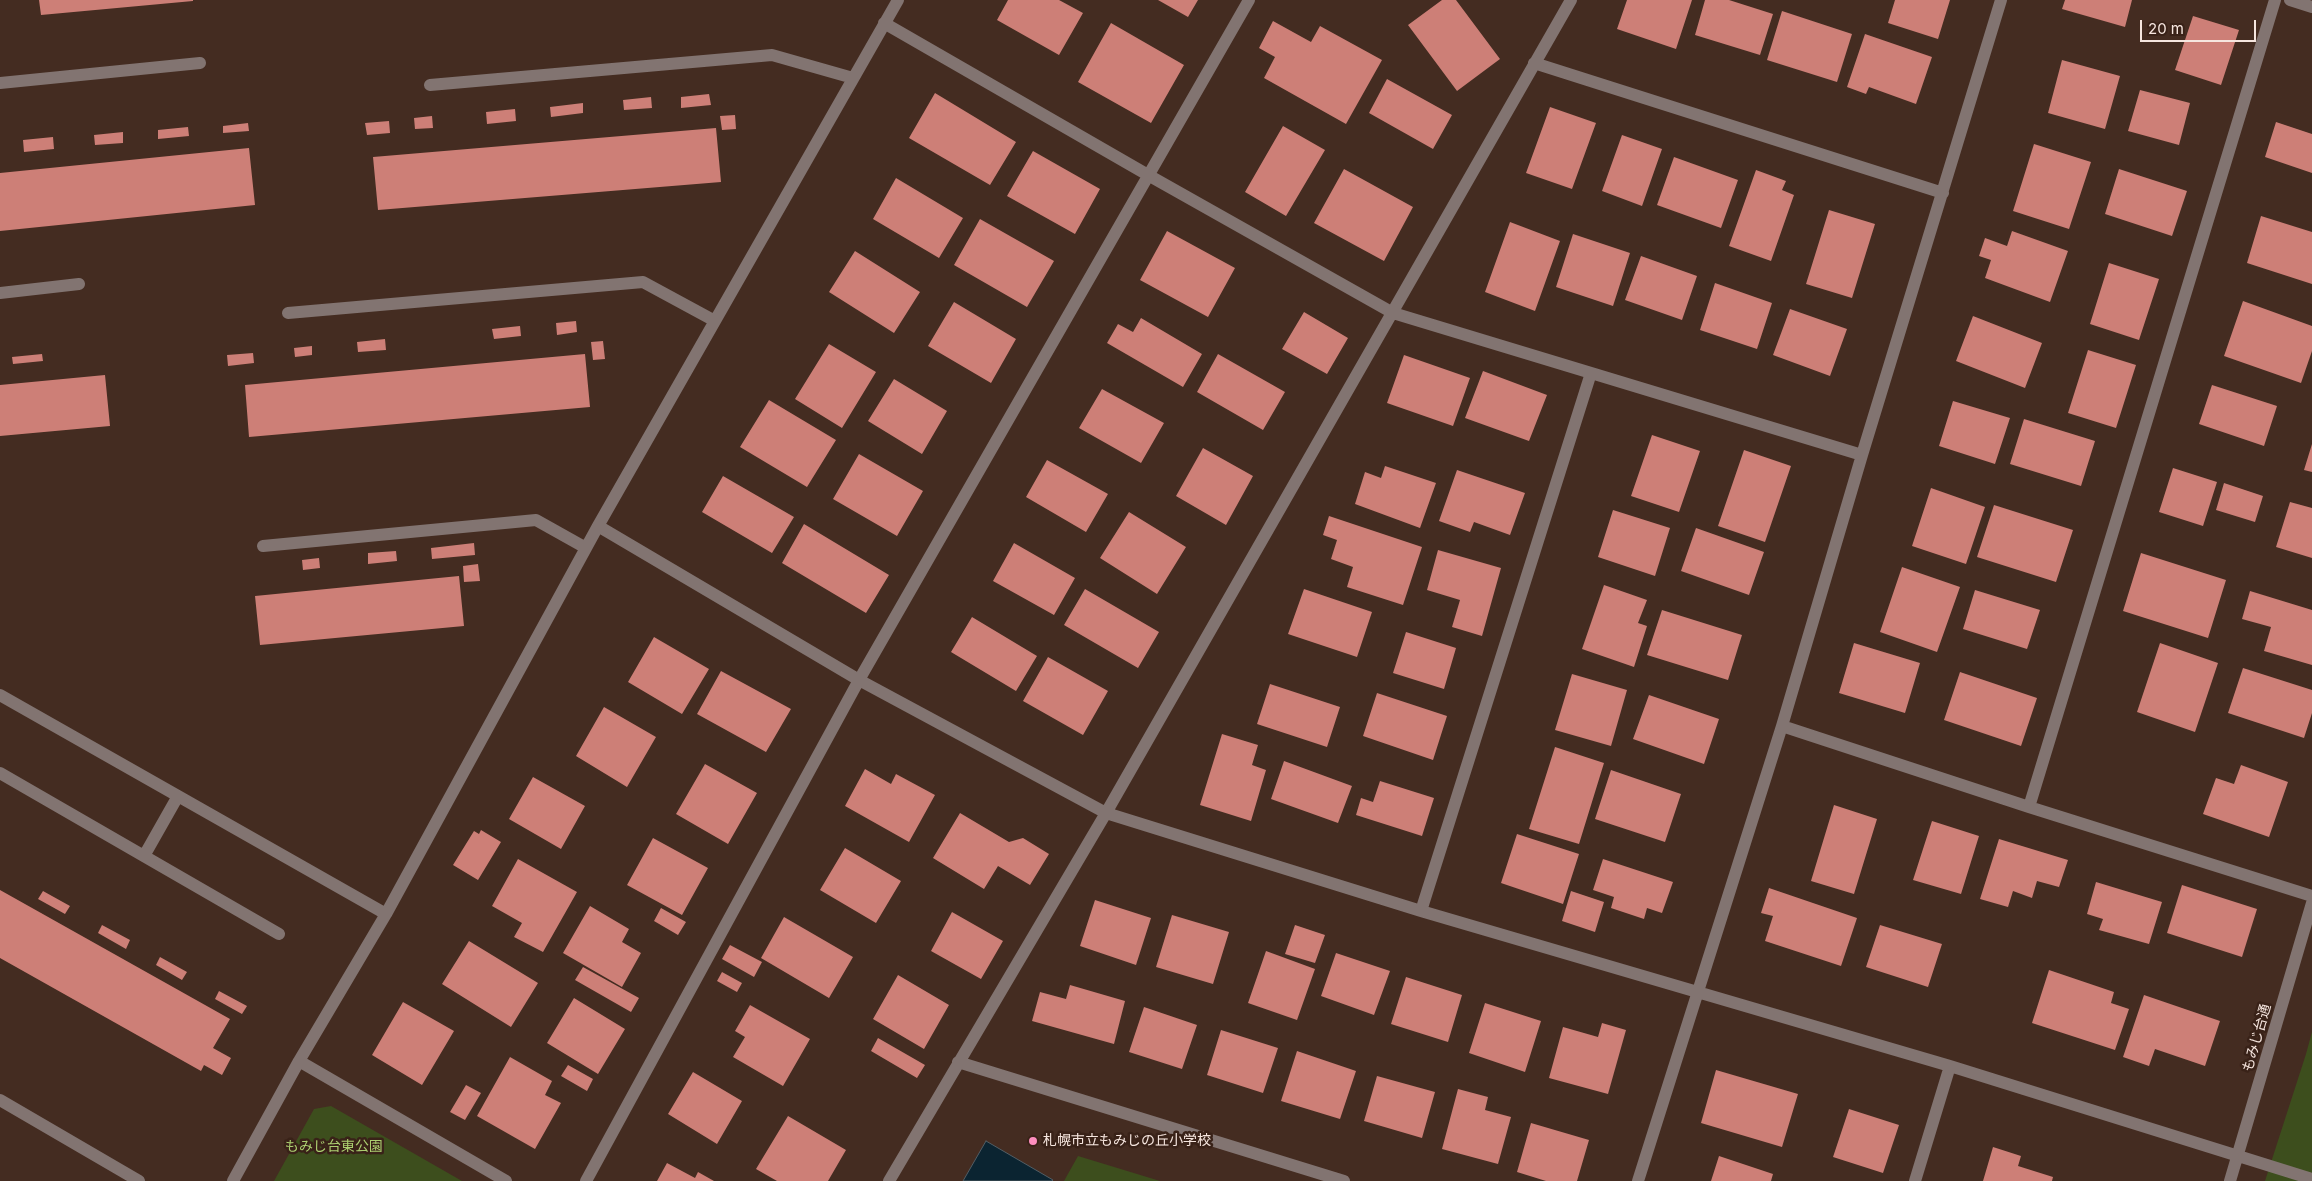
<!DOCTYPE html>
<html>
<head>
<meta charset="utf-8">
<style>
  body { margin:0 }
  #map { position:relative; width:2312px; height:1181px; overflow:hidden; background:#442c21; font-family:Inter,sans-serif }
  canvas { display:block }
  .scale { position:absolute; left:2140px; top:20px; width:116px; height:22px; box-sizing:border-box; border:2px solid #f6e6df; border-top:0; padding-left:6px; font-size:15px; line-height:18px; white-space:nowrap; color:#f6e6df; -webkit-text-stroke:4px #392218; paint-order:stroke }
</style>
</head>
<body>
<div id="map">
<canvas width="2312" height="1181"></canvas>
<div class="scale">20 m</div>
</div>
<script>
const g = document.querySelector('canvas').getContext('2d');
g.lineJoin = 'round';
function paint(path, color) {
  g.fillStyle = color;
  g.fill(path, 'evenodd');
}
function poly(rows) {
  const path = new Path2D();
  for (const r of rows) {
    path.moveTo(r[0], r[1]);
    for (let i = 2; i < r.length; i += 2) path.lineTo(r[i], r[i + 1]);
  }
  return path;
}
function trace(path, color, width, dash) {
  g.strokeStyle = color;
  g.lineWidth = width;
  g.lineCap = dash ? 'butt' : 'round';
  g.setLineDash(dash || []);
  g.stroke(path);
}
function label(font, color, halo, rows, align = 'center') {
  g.font = font + ' Inter,"Noto Sans JP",sans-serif';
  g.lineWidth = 5;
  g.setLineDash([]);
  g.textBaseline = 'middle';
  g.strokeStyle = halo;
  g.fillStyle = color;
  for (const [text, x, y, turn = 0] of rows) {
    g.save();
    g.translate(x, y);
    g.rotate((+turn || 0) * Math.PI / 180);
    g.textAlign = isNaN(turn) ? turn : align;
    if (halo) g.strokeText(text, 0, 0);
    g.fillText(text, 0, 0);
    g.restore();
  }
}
const green = poly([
  [2312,1032,2312,1181,2265,1181,2306,1054],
  [331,1106,462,1181,274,1181,314,1109],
  [1078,1156,1160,1181,1064,1181]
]);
const water = poly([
  [986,1141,1053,1180,1052,1181,963,1181,986,1141]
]);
const building = poly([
  [39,0,193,0,193,1,41,15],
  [1008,0,1059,0,1083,13,1059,55,997,20],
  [1158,0,1198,0,1188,17],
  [1442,0,1456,0,1500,59,1457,91,1408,25],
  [1627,0,1692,0,1676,49,1617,29],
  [1705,0,1729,0,1773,14,1760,55,1695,35],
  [1895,0,1950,0,1938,39,1888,23],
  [2065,0,2132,0,2125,27,2062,9],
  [1782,11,1852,34,1837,82,1767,60],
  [2193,16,2239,30,2221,85,2175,70],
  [1273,21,1311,42,1320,26,1382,60,1346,124,1264,78,1275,57,1259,48],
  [1111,23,1184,65,1151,123,1078,82],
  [1865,34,1932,57,1916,104,1869,87,1866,94,1847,87],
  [2062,60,2120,76,2105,129,2048,113],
  [1387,79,1452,115,1433,149,1369,113],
  [2140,90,2190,103,2179,145,2128,131],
  [935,93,1016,142,990,185,909,138],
  [709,94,711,105,681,108,681,97],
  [651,97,652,108,624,110,623,100],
  [583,103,583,113,551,117,550,107],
  [1550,107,1596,123,1572,189,1526,173],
  [515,109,516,121,487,124,486,112],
  [735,115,736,129,722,130,720,116],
  [432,116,433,128,415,129,414,118],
  [389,121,390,133,367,135,365,123],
  [2276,122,2312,134,2312,173,2265,157],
  [248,123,249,131,223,133,223,126],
  [1283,126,1325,150,1286,216,1245,192],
  [188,127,189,136,158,139,158,130],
  [716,128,721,182,378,210,373,157],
  [123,132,123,143,95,145,94,135],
  [1622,135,1662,149,1642,206,1602,191],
  [53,137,54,149,24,152,23,140],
  [2034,144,2091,162,2069,229,2013,211],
  [249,148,255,205,0,231,0,173],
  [1033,151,1100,189,1075,234,1007,196],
  [1674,157,1738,180,1721,228,1657,205],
  [1344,169,1413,207,1384,261,1314,223],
  [2119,169,2187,191,2172,236,2105,214],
  [1756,170,1786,181,1782,190,1794,195,1771,261,1729,246],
  [896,178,963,218,939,258,873,219],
  [1829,210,1875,224,1852,298,1806,284],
  [2261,216,2312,232,2312,284,2247,263],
  [980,219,1054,261,1027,307,954,265],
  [1510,222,1560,241,1535,311,1485,292],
  [1167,231,1235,268,1208,317,1140,280],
  [2012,231,2068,251,2050,302,1985,278,1991,260,1979,256,1985,238,2007,246],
  [1573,234,1630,253,1613,306,1556,287],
  [855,251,920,292,894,333,829,292],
  [1641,256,1697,276,1682,320,1625,300],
  [2109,263,2159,279,2139,340,2090,324],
  [1715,283,1772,303,1757,349,1700,330],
  [2243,301,2312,326,2312,351,2301,383,2224,356],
  [954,302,1016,339,991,383,928,346],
  [1790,309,1847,329,1830,376,1773,355],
  [1304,312,1348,338,1327,374,1282,349],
  [1973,316,2042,343,2025,388,1956,361],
  [1141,318,1202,354,1183,387,1107,343,1118,324,1133,332],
  [576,321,577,332,557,335,556,323],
  [520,326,521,336,494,339,492,329],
  [385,339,386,350,358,352,357,342],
  [603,341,605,359,593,360,591,342],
  [829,344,876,372,842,428,795,399],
  [312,346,312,355,295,357,294,348],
  [2088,350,2136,365,2116,428,2068,413],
  [253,353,254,363,228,366,227,355],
  [42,354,43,361,13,364,12,357],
  [585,354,590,407,249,437,245,385],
  [1218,354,1285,392,1263,430,1197,392],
  [1404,355,1470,378,1453,426,1387,403],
  [1483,371,1547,395,1529,441,1465,418],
  [105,375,110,426,0,436,0,385],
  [894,379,947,411,922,454,868,421],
  [2212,385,2277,406,2264,446,2199,424],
  [1102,389,1164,423,1141,463,1079,428],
  [769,400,836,440,807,487,740,447],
  [1953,401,2010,418,1995,464,1939,446],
  [2024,419,2095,441,2081,486,2010,464],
  [1652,435,1700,451,1679,512,1631,496],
  [2312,444,2312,472,2304,470],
  [1203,448,1253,476,1226,525,1176,496],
  [1744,450,1791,466,1765,542,1718,526],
  [859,454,923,491,897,536,833,499],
  [1047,460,1108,494,1086,532,1026,497],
  [1385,466,1436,483,1420,528,1355,504,1365,472,1381,478],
  [2173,468,2217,482,2203,526,2159,512],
  [1457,470,1525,493,1510,535,1474,522,1470,532,1439,521],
  [723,476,794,517,772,553,702,512],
  [2224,483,2263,496,2255,522,2216,510],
  [1931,488,1985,507,1966,564,1912,546],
  [2290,502,2312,508,2312,558,2276,547],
  [1994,505,2073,530,2056,582,1977,557],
  [1613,510,1670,528,1655,576,1598,557],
  [1129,512,1186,547,1157,594,1100,558],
  [1329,516,1422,547,1403,605,1347,587,1353,567,1331,559,1337,540,1323,535],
  [804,524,889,575,866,613,782,563],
  [1696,528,1764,552,1749,595,1681,571],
  [474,543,475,555,432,559,431,548],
  [1014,543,1075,578,1054,615,993,581],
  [1438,550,1501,568,1482,636,1452,627,1460,600,1427,590],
  [396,551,397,561,368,564,368,553],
  [2141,553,2226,580,2208,638,2123,611],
  [319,558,320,568,303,570,302,560],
  [478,564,480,581,464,582,463,566],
  [1902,567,1960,587,1937,652,1880,632],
  [459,576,464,626,260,645,255,596],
  [1604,585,1647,600,1638,623,1647,626,1634,667,1582,649],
  [1085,589,1159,632,1138,668,1064,625],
  [1304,589,1372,612,1357,657,1288,634],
  [1975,590,2040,610,2027,649,1963,629],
  [2250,591,2312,610,2312,665,2264,651,2271,627,2242,619],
  [1662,610,1742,635,1728,680,1647,655],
  [972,617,1037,656,1016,691,951,652],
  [1406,632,1456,648,1444,689,1393,673],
  [654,637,709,669,682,714,628,682],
  [1854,643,1920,663,1905,713,1839,693],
  [2160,643,2218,663,2195,732,2137,712],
  [1048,657,1108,691,1083,735,1023,701],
  [2243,668,2312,690,2312,713,2304,738,2228,713],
  [721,671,791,709,766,752,697,714],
  [1960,672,2037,698,2021,746,1944,720],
  [1572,674,1627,690,1611,746,1555,730],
  [1270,684,1340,707,1327,747,1257,724],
  [1377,693,1447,716,1433,760,1363,736],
  [1649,695,1719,719,1704,764,1633,739],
  [604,707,656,737,627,787,576,756],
  [1222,734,1258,745,1252,765,1266,770,1251,821,1200,805],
  [1555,747,1604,763,1579,844,1529,829],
  [1284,761,1352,786,1338,823,1271,799],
  [705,764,757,793,728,844,676,814],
  [2241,765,2288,782,2269,837,2203,814,2216,778,2234,784],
  [865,769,891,784,896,774,935,795,909,842,845,806],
  [1611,770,1681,794,1665,842,1595,819],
  [533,777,585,806,561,849,509,819],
  [1380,781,1434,798,1422,836,1356,815,1361,798,1373,802],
  [1834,805,1877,819,1854,894,1811,881],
  [960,813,1009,842,1023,838,1049,854,1030,885,998,866,984,889,933,858],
  [1932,821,1979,836,1961,894,1913,880],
  [481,830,501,842,478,880,453,865,474,831,479,834],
  [1517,834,1579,854,1563,904,1501,883],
  [653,838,708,868,682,915,627,885],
  [1999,839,2068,860,2059,887,2037,881,2032,898,2013,891,2008,907,1980,899],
  [845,848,901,881,876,923,820,890],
  [518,859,577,892,543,952,514,937,522,923,492,906],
  [1603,859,1673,882,1662,913,1647,908,1644,919,1611,908,1614,897,1593,890],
  [2096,882,2162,902,2149,944,2099,930,2103,919,2087,914],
  [2182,885,2257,909,2242,957,2167,933],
  [1769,888,1857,918,1841,966,1765,941,1773,916,1761,913],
  [0,890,230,1019,213,1048,231,1058,222,1075,204,1065,201,1071,0,958],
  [43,891,70,906,65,914,38,899],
  [1571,891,1604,902,1595,932,1562,921],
  [1095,900,1151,918,1136,965,1080,946],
  [590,906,629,929,622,942,641,953,622,987,563,953],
  [661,908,686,922,678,935,654,921],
  [952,912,1003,941,981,979,931,951],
  [1172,915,1229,932,1213,984,1156,967],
  [784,917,853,957,829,998,761,958],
  [102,925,130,940,126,949,98,933],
  [1295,925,1325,935,1315,963,1285,954],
  [1880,925,1942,944,1928,987,1866,967],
  [469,941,538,983,511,1027,442,984],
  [730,945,762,962,754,977,722,959],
  [1266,951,1315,969,1297,1020,1248,1003],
  [1336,953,1390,971,1374,1015,1321,996],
  [160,957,187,972,182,980,156,965],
  [583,967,639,998,631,1012,575,980],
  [2049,970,2114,992,2111,1003,2129,1009,2115,1050,2032,1023],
  [722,972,742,983,737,992,717,981],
  [898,975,949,1005,924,1049,873,1019],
  [1406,977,1462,995,1448,1042,1391,1024],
  [1070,985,1125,1001,1114,1044,1032,1021,1040,992,1066,999],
  [219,991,247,1006,242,1014,215,999],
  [2144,995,2220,1021,2205,1066,2155,1049,2149,1066,2123,1057],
  [574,998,625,1029,598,1074,547,1043],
  [403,1002,454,1031,422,1085,372,1055],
  [1485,1003,1541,1021,1525,1072,1469,1053],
  [750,1005,810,1039,783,1086,733,1057,745,1037,735,1031],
  [1144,1007,1197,1025,1182,1069,1129,1052],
  [1602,1023,1626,1030,1608,1094,1549,1078,1563,1027,1598,1037],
  [1221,1030,1278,1048,1263,1093,1207,1075],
  [878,1038,925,1065,917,1078,871,1051],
  [1297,1051,1356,1071,1340,1119,1281,1101],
  [510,1057,552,1081,545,1095,561,1103,535,1149,477,1116],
  [568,1065,593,1079,587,1091,561,1076],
  [1716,1070,1798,1094,1782,1147,1701,1123],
  [693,1072,742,1101,717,1144,668,1114],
  [1377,1076,1435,1092,1422,1138,1364,1121],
  [466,1085,481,1093,465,1120,450,1112],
  [1458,1089,1488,1097,1485,1110,1511,1117,1498,1164,1442,1149],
  [1849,1109,1899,1125,1883,1173,1833,1157],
  [788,1116,846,1150,828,1181,777,1181,756,1169],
  [1531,1123,1589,1140,1577,1181,1546,1181,1517,1172],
  [1993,1147,2021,1156,2018,1166,2053,1177,2052,1181,1983,1181],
  [1719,1156,1773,1174,1771,1181,1711,1181],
  [667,1163,695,1178,698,1172,714,1181,657,1181]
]);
const minor = poly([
  [2290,0,2312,7],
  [884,23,1148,175,1393,313,1862,455],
  [1534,63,1943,193],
  [0,83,200,63],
  [430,85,772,55,853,78],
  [0,293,79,284],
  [288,313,643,282,715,321],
  [598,526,859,680,1106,813,1421,911,1950,1066,2312,1179],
  [263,546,536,520,586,548],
  [0,695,386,914],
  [1782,726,2029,807,2312,896],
  [0,773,279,934],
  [2029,807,2275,0],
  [144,856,178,796],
  [1421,911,1591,373],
  [299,1061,506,1181],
  [958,1062,1344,1181],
  [0,1100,139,1181],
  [233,1181,299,1061,386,914,598,526,898,0],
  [586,1181,859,680,1249,0],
  [889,1181,1106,813,1571,0],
  [1638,1181,1782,726,1862,455,2001,0],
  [1915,1181,1950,1066],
  [2230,1181,2312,903]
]);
const markers = [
  [1033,1141,5,"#fd8ebe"]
];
const streetNames = [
  ["もみじ台通",2257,1038,-74]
];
const poiNames = [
  ["札幌市立もみじの丘小学校",1043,1141]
];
const parkNames = [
  ["もみじ台東公園",334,1147]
];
paint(green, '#3d4e1d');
paint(water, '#0b2431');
trace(water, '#525e65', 1);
paint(building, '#cd7f77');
trace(minor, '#827471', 12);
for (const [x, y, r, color] of markers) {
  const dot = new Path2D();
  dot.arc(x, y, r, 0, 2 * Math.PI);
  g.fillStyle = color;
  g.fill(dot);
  trace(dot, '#392218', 2);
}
label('14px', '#f6e6df', '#392218', streetNames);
label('14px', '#f6e6df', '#392218', poiNames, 'left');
label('14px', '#accf70', '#392218', parkNames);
</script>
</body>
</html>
